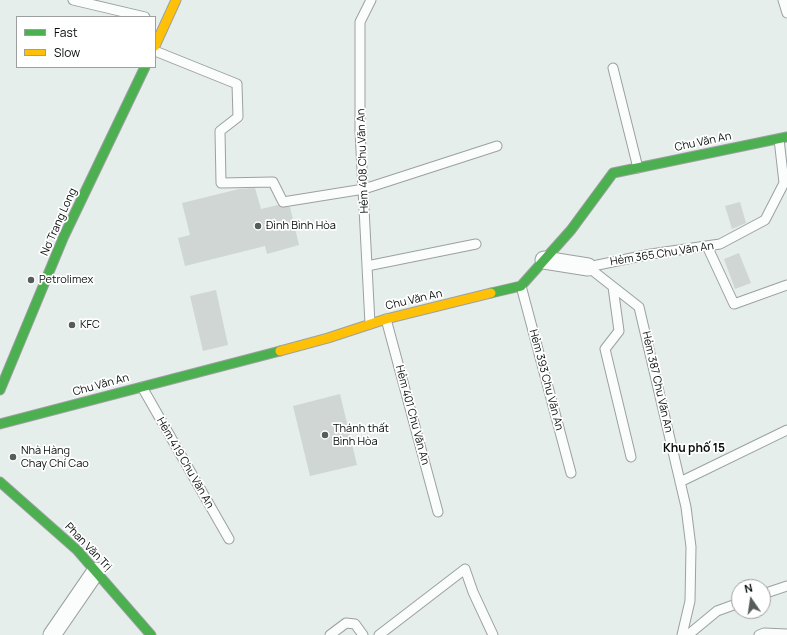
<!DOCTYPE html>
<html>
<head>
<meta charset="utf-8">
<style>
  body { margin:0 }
  #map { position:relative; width:787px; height:635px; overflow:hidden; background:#e6eeec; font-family:Manrope,sans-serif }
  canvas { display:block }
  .legend { position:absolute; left:16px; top:16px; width:140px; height:52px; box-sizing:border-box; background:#fff; border:1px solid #9d9f9e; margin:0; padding:5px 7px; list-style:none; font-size:12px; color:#090e0d }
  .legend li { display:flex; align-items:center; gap:8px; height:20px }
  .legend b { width:20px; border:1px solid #9d9f9e }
  .north { position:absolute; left:731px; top:579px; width:40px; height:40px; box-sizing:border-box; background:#fff; border:1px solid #9d9f9e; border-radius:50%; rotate:347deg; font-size:11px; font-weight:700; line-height:16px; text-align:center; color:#090e0d }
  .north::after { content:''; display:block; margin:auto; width:14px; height:18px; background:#565c5b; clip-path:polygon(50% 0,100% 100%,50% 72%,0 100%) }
</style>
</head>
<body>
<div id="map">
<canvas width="787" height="635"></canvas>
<ul class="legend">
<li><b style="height:5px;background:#4caf50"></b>Fast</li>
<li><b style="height:5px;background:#ffc107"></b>Slow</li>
</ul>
<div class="north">N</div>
</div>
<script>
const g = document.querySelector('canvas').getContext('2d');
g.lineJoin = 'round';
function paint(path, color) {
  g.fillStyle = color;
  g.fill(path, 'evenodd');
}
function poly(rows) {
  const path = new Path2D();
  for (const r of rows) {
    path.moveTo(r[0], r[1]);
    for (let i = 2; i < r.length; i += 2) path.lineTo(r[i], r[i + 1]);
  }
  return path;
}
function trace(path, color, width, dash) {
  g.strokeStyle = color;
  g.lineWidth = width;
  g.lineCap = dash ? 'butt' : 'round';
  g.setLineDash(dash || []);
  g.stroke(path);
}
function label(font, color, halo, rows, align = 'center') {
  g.font = font + ' Manrope,sans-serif';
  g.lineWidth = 3.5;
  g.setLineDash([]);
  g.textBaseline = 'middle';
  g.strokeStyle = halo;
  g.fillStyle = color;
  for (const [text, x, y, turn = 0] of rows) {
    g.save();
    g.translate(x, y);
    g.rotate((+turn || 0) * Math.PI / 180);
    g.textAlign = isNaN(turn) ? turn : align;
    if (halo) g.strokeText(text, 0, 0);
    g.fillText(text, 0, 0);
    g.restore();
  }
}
const building = poly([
  [255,188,261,209,278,205,281,207,290,207,299,245,267,254,265,246,185,266,178,238,190,235,182,203,239,189],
  [740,202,746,223,732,229,725,206],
  [739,253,751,283,735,289,724,259],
  [216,290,228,345,203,351,190,296],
  [340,394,357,465,310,476,293,406]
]);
const lane = poly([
  [73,0,145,17],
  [783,0,787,13],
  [155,51,237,84,238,117,220,131,221,183,273,182,283,202,364,189,497,146],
  [613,68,638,168],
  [707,246,734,304,787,285],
  [367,266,476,244],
  [588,267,639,307,686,507,691,547,690,601,682,635],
  [588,267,651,254,720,244,765,220,784,183,779,139],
  [521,286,571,473],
  [613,287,619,331,605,349,631,457],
  [386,319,438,512],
  [370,324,360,131,360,22,371,0],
  [142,387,229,539],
  [680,482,787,430],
  [763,594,787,586],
  [330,635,346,623,355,624,363,635],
  [379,635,465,569,473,592,493,635],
  [688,635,717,611,739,603],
  [759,635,764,633,787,634]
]);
const street = poly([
  [544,260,588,267],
  [52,635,96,571]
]);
const fast = poly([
  [491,293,521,286,571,230,613,173,787,137],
  [0,390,64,236,145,67],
  [0,424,280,351],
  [0,482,77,550,151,635]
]);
const slow = poly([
  [155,46,176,0],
  [280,351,328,338,386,319,491,293]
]);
const markers = [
  [258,226,4,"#565c5b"],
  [31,280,4,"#565c5b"],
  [72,325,4,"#565c5b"],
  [325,435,4,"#565c5b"],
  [13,457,4,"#565c5b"]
];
const streetNames = [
  ["Chu Văn An",703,142,-12],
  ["Hẻm 408 Chu Văn An",363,161,-92],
  ["Nơ Trang Long",59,222,-66],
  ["Hẻm 365 Chu Văn An",662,254,-9],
  ["Chu Văn An",414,300,-13],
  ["Hẻm 393 Chu Văn An",546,380,75],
  ["Hẻm 387 Chu Văn An",657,382,77],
  ["Chu Văn An",101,385,-15],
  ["Hẻm 401 Chu Văn An",412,415,75],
  ["Hẻm 419 Chu Văn An",185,463,60],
  ["Phan Văn Trị",88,547,46]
];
const poiNames = [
  ["Đình Bình Hòa",266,226],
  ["Petrolimex",39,280],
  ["KFC",80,325],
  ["Thánh thất",333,429],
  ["Bình Hòa",333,442],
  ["Nhà Hàng",21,451],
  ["Chay Chí Cao",21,464]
];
const neighbourhoodNames = [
  ["Khu phố 15",694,449]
];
paint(building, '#cfd6d4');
trace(lane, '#9ba1a0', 11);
trace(street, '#9ba1a0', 19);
trace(fast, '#9ba1a0', 11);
trace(slow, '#9ba1a0', 11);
trace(lane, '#fbfcfc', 9);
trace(street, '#fbfcfc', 17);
trace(fast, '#4caf50', 9);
trace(slow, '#ffc107', 9);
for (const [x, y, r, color] of markers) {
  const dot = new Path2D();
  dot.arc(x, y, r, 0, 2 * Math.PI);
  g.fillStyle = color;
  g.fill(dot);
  trace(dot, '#fff', 1.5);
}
label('11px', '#090e0d', '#fff', streetNames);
label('11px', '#090e0d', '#fff', poiNames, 'left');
label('bold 12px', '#090e0d', '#fff', neighbourhoodNames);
</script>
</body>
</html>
